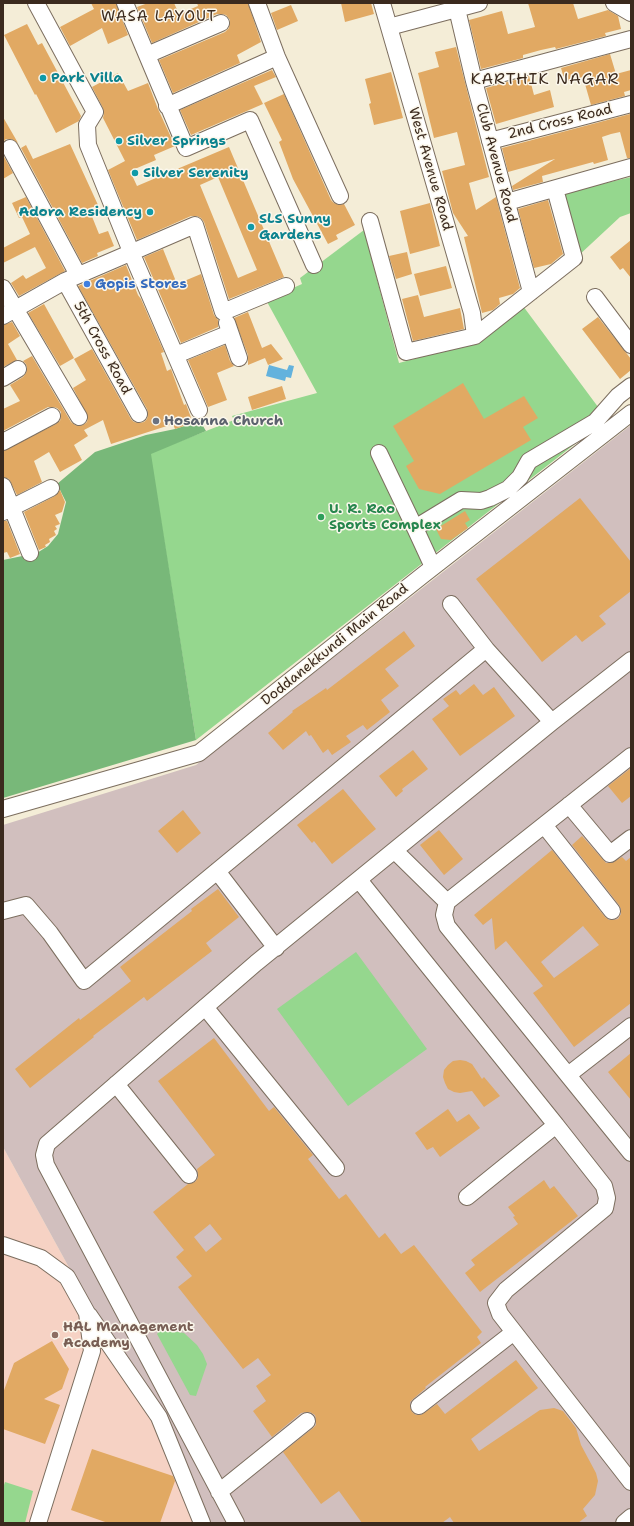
<!DOCTYPE html>
<html>
<head>
<meta charset="utf-8">
<style>
  body { margin:0 }
  #map { position:relative; width:634px; height:1526px; overflow:hidden; background:#f4edd7; font-family:"Shantell Sans",sans-serif }
  canvas { display:block }
  .frame { position:absolute; inset:0; border:4px solid #3b2a1e; pointer-events:none }
</style>
</head>
<body>
<div id="map">
<canvas width="634" height="1526"></canvas>
<div class="frame"></div>
</div>
<script>
const g = document.querySelector('canvas').getContext('2d');
g.lineJoin = 'round';
function paint(path, color) {
  g.fillStyle = color;
  g.fill(path, 'evenodd');
}
function poly(rows) {
  const path = new Path2D();
  for (const r of rows) {
    path.moveTo(r[0], r[1]);
    for (let i = 2; i < r.length; i += 2) path.lineTo(r[i], r[i + 1]);
  }
  return path;
}
function trace(path, color, width, dash) {
  g.strokeStyle = color;
  g.lineWidth = width;
  g.lineCap = dash ? 'butt' : 'round';
  g.setLineDash(dash || []);
  g.stroke(path);
}
function label(font, color, halo, rows, align = 'center') {
  g.font = font + ' "Shantell Sans",sans-serif';
  g.lineWidth = 3;
  g.setLineDash([]);
  g.textBaseline = 'middle';
  g.strokeStyle = halo;
  g.fillStyle = color;
  for (const [text, x, y, turn = 0] of rows) {
    g.save();
    g.translate(x, y);
    g.rotate((+turn || 0) * Math.PI / 180);
    g.textAlign = isNaN(turn) ? turn : align;
    if (halo) g.strokeText(text, 0, 0);
    g.fillText(text, 0, 0);
    g.restore();
  }
}
const built = poly([
  [3,1147,209,1523,3,1523]
]);
const industrial = poly([
  [631,425,631,1523,209,1523,3,1147,3,825,196,765]
]);
const green = poly([
  [631,177,631,213,620,217,577,257,560,194],
  [364,230,399,363,484,340,523,306,607,419,196,740,150,453,234,420,232,416,317,393,266,300,302,284,300,278],
  [356,952,427,1049,348,1106,277,1009],
  [161,1329,184,1333,197,1345,203,1354,207,1364,196,1396,190,1395,157,1334],
  [5,1482,33,1491,25,1523,3,1523,3,1488]
]);
const forest = poly([
  [200,421,206,431,151,454,196,740,3,798,3,560,37,553,48,546,58,534,66,502,57,484,95,452,146,435,175,429]
]);
const water = poly([
  [269,365,287,370,289,365,294,366,291,378,286,377,285,381,266,376]
]);
const building = poly([
  [91,3,116,3,128,35,108,44,102,28,70,46,60,27,94,9],
  [148,3,174,3,179,14,198,6,197,3,248,3,261,42,237,55,240,63,173,93,159,60,225,32,229,28,230,20,226,15,222,14,217,14,152,43,137,7],
  [341,3,371,3,374,14,345,22],
  [528,3,573,3,578,19,608,10,618,16,621,29,605,33,606,36,556,49,555,47,541,50,523,55,523,58,481,69,469,20,502,11,508,34,535,27],
  [291,5,298,21,277,30,271,13],
  [27,24,38,45,42,43,81,116,79,121,56,133,36,94,35,95,4,35],
  [456,47,489,177,469,183,476,210,496,197,520,288,513,294,499,298,500,304,493,310,482,313,464,237,468,236,453,213,442,171,465,165,457,132,434,138,418,73,439,67,435,52],
  [610,54,616,74,631,70,631,90,624,92,625,96,591,105,583,77,565,82,561,68],
  [272,70,276,77,254,86,263,104,191,135,180,110],
  [391,72,403,118,374,125,369,104,371,103,365,79],
  [118,73,128,91,148,83,158,109,175,146,154,155,156,160,130,171,137,186,229,147,284,277,229,299,204,222,201,218,197,216,191,216,137,240,108,170,125,161,103,118,104,113,103,108,92,87],
  [218,177,257,270,238,278,200,185],
  [529,76,534,95,550,90,554,107,496,124,486,88],
  [284,94,331,200,334,203,339,205,344,204,355,225,336,235,338,239,328,244,293,179,279,142,282,140,264,103],
  [630,114,631,158,627,158,620,132,611,134,602,137,608,160,594,164,593,162,542,176,543,182,513,190,512,186,555,159,508,172,502,148],
  [3,117,18,143,11,139,6,139,3,142],
  [70,144,98,205,89,209,99,234,108,231,114,246,97,253,98,256,82,263,21,148,26,145,33,159],
  [3,155,13,173,3,179],
  [26,197,65,271,19,296,11,283,23,275,26,279,46,268,35,247,3,263,3,248,30,234,22,217,19,218,12,203],
  [548,200,563,254,551,264,534,268,518,209],
  [430,203,440,246,410,254,400,211],
  [631,240,631,278,623,268,620,270,610,257],
  [163,249,177,284,201,274,214,315,218,320,218,327,181,343,144,257],
  [407,252,412,274,396,279,389,256],
  [126,265,138,295,141,299,164,352,161,353,167,371,171,369,184,405,186,404,193,423,175,429,173,424,111,444,103,420,84,430,88,436,74,445,82,460,60,472,49,452,34,461,42,482,17,495,9,479,3,477,3,451,56,424,60,421,61,417,61,412,57,408,53,407,48,407,3,431,3,409,20,401,10,385,23,377,26,373,27,368,26,364,23,361,32,356,71,422,75,425,79,426,83,425,87,422,88,417,73,388,86,380,74,359,92,349,131,419,134,422,139,423,144,422,147,419,148,414,147,409,78,286],
  [446,266,452,288,420,296,414,274],
  [418,295,424,317,460,308,464,329,413,341,402,299],
  [44,304,74,358,60,366,28,313],
  [248,312,262,348,271,344,283,359,268,365,265,358,248,365,248,355,234,318],
  [598,317,631,359,631,370,620,379,582,329],
  [12,322,20,336,8,344,17,360,3,367,3,325],
  [225,345,230,361,234,366,217,373,227,400,208,407,188,360],
  [463,383,484,419,524,396,538,418,523,427,531,440,440,494,419,489,406,466,414,461,393,426],
  [282,386,286,399,252,410,248,397],
  [60,490,65,502,62,512,55,515,60,524,55,526,57,529,54,531,56,535,49,539,50,542,45,545,46,547,39,550,24,512,55,496],
  [580,498,631,562,631,591,599,616,606,624,582,642,576,635,542,662,476,579],
  [465,511,470,520,465,523,468,528,451,540,441,539,436,529],
  [3,521,7,521,20,554,10,558,7,552,3,553],
  [404,631,415,646,385,669,399,686,381,700,390,712,367,730,363,725,346,736,351,742,332,755,328,749,323,753,311,735,309,736,306,731,283,750,268,733,293,712,292,711,326,688,327,690],
  [474,684,483,695,494,687,515,716,460,756,432,719,449,706,443,699,456,690,460,695],
  [413,750,428,769,402,789,403,791,396,797,379,776],
  [631,768,631,796,622,803,608,786],
  [343,789,376,829,332,864,314,841,312,843,297,825],
  [183,810,201,833,177,853,158,831],
  [439,830,463,859,444,875,420,845],
  [582,836,606,863,612,863,622,857,626,861,631,857,631,1003,574,1047,533,993,543,986,506,941,495,950,492,918,483,925,474,915,552,850,605,917,609,920,613,920,618,919,621,914,621,909,619,905,572,845],
  [583,926,599,945,554,978,541,962],
  [218,889,239,917,206,943,212,951,147,1001,144,997,93,1036,94,1037,30,1088,15,1069,79,1018,80,1020,131,981,120,967,192,911,191,909],
  [214,1038,269,1111,274,1107,313,1155,308,1159,339,1199,346,1194,379,1238,385,1233,401,1254,414,1245,482,1332,477,1337,481,1343,425,1387,426,1388,413,1399,410,1402,410,1407,412,1412,416,1415,421,1415,437,1404,445,1414,516,1360,538,1388,471,1439,479,1451,540,1410,554,1408,563,1411,576,1428,581,1445,596,1473,598,1481,595,1495,583,1509,587,1516,578,1523,454,1523,450,1517,442,1523,362,1523,339,1491,321,1504,283,1452,313,1428,316,1425,316,1420,315,1415,310,1412,306,1412,301,1413,272,1437,253,1411,266,1401,256,1386,271,1375,258,1358,243,1369,178,1287,192,1276,176,1257,184,1250,153,1212,188,1184,195,1182,198,1178,198,1174,197,1169,215,1155,158,1081],
  [210,1224,222,1239,206,1252,194,1237],
  [631,1053,631,1100,608,1072],
  [460,1060,466,1061,472,1064,482,1079,484,1077,500,1096,484,1107,472,1091,460,1093,454,1092,448,1089,445,1083,443,1077,444,1070,448,1065,453,1061],
  [448,1109,457,1122,469,1114,480,1128,440,1157,433,1147,427,1150,415,1133],
  [544,1180,550,1189,554,1186,578,1216,480,1292,465,1273,475,1265,471,1260,518,1224,513,1217,515,1216,508,1207],
  [52,1341,69,1369,62,1389,44,1399,60,1405,45,1444,3,1429,3,1393,14,1363],
  [92,1449,173,1476,175,1481,160,1523,108,1523,71,1510]
]);
const minor = poly([
  [36,3,95,112,87,125,88,145,132,254,199,410],
  [125,3,186,148,250,120,314,265],
  [257,3,277,57,340,196],
  [382,3,472,313,475,336],
  [614,3,631,13],
  [457,9,474,81,531,292],
  [389,27,479,3],
  [147,55,221,23],
  [474,81,631,39],
  [167,106,277,57],
  [490,141,631,104],
  [10,148,78,275],
  [507,202,631,167],
  [370,221,406,352,475,336,574,258,555,189],
  [65,281,139,414],
  [3,288,79,417],
  [595,297,631,345],
  [3,316,65,281,195,225,223,312,286,286],
  [227,323,239,358],
  [176,355,230,333],
  [3,378,18,369],
  [3,442,52,416],
  [379,453,415,528,461,500,481,501,490,498,508,489,520,477,529,461,595,422,618,396,631,386],
  [3,486,30,553],
  [3,512,51,488],
  [415,528,433,567],
  [451,604,486,649],
  [631,756,447,902,444,915,447,926,631,1153],
  [569,805,610,854,631,838],
  [3,809,199,753,423,575,631,413],
  [544,825,612,911],
  [395,851,447,902],
  [217,871,276,948],
  [359,880,556,1125,467,1197],
  [3,911,26,905,50,933,84,981,486,649,552,722],
  [205,1007,336,1168],
  [568,1075,631,1026],
  [116,1084,189,1175],
  [556,1125,604,1186,607,1198,605,1208,506,1290,496,1303,500,1314,631,1482],
  [3,1245,41,1258,67,1277,87,1313,92,1351,38,1523],
  [89,1315,159,1417,202,1523],
  [419,1406,514,1332],
  [219,1492,307,1421],
  [236,1523,46,1165,44,1155,47,1144,256,963,552,722,631,660],
  [624,1523,631,1517]
]);
const markers = [
  [43,78,4,"#0f9aa8"],
  [119,141,4,"#0f9aa8"],
  [135,173,4,"#0f9aa8"],
  [150,212,4,"#0f9aa8"],
  [251,227,4,"#0f9aa8"],
  [87,284,4,"#3f7fe0"],
  [156,421,4,"#6b7280"],
  [321,517,4,"#2e9e5b"],
  [55,1335,4,"#8d6e63"]
];
const cultureNames = [
  ["Park Villa",51,78],
  ["Silver Springs",127,141],
  ["Silver Serenity",143,173],
  ["Adora Residency",142,212,"right"],
  ["SLS Sunny",259,219],
  ["Gardens",259,235]
];
const streetNames = [
  ["2nd Cross Road",560,122,-14],
  ["Club Avenue Road",496,163,75],
  ["West Avenue Road",430,169,74],
  ["5th Cross Road",102,348,61],
  ["Doddanekkundi Main Road",335,645,-39]
];
const shopNames = [
  ["Gopis Stores",95,284]
];
const worshipNames = [
  ["Hosanna Church",164,421]
];
const leisureNames = [
  ["U. R. Rao",329,509],
  ["Sports Complex",329,525]
];
const educationNames = [
  ["HAL Management",63,1327],
  ["Academy",63,1343]
];
const neighbourhoodNames = [
  ["WASA LAYOUT",159,17]
];
const quarterNames = [
  ["KARTHIK NAGAR",545,80]
];
paint(built, '#f6d2c4');
paint(industrial, '#d1bfbe');
paint(green, '#95d78e');
paint(forest, '#78b879');
paint(water, '#63b2dd');
paint(building, '#e1a963');
trace(minor, '#7c6e5f', 18);
trace(minor, '#fff', 16);
for (const [x, y, r, color] of markers) {
  const dot = new Path2D();
  dot.arc(x, y, r, 0, 2 * Math.PI);
  g.fillStyle = color;
  g.fill(dot);
  trace(dot, '#fbf7ec', 1.5);
}
label('bold 14px', '#0d838f', '#fbf7ec', cultureNames, 'left');
label('14px', '#3b2a1e', '#fbf7ec', streetNames);
label('bold 14px', '#366cbe', '#fbf7ec', shopNames, 'left');
label('bold 14px', '#5b616d', '#fbf7ec', worshipNames, 'left');
label('bold 14px', '#27864d', '#fbf7ec', leisureNames, 'left');
label('bold 14px', '#785e54', '#fbf7ec', educationNames, 'left');
g.letterSpacing = '1px';
label('15px', '#3b2a1e', '#fbf7ec', neighbourhoodNames);
g.letterSpacing = '0px';
g.letterSpacing = '1px';
label('16px', '#3b2a1e', '#fbf7ec', quarterNames);
g.letterSpacing = '0px';
</script>
</body>
</html>
